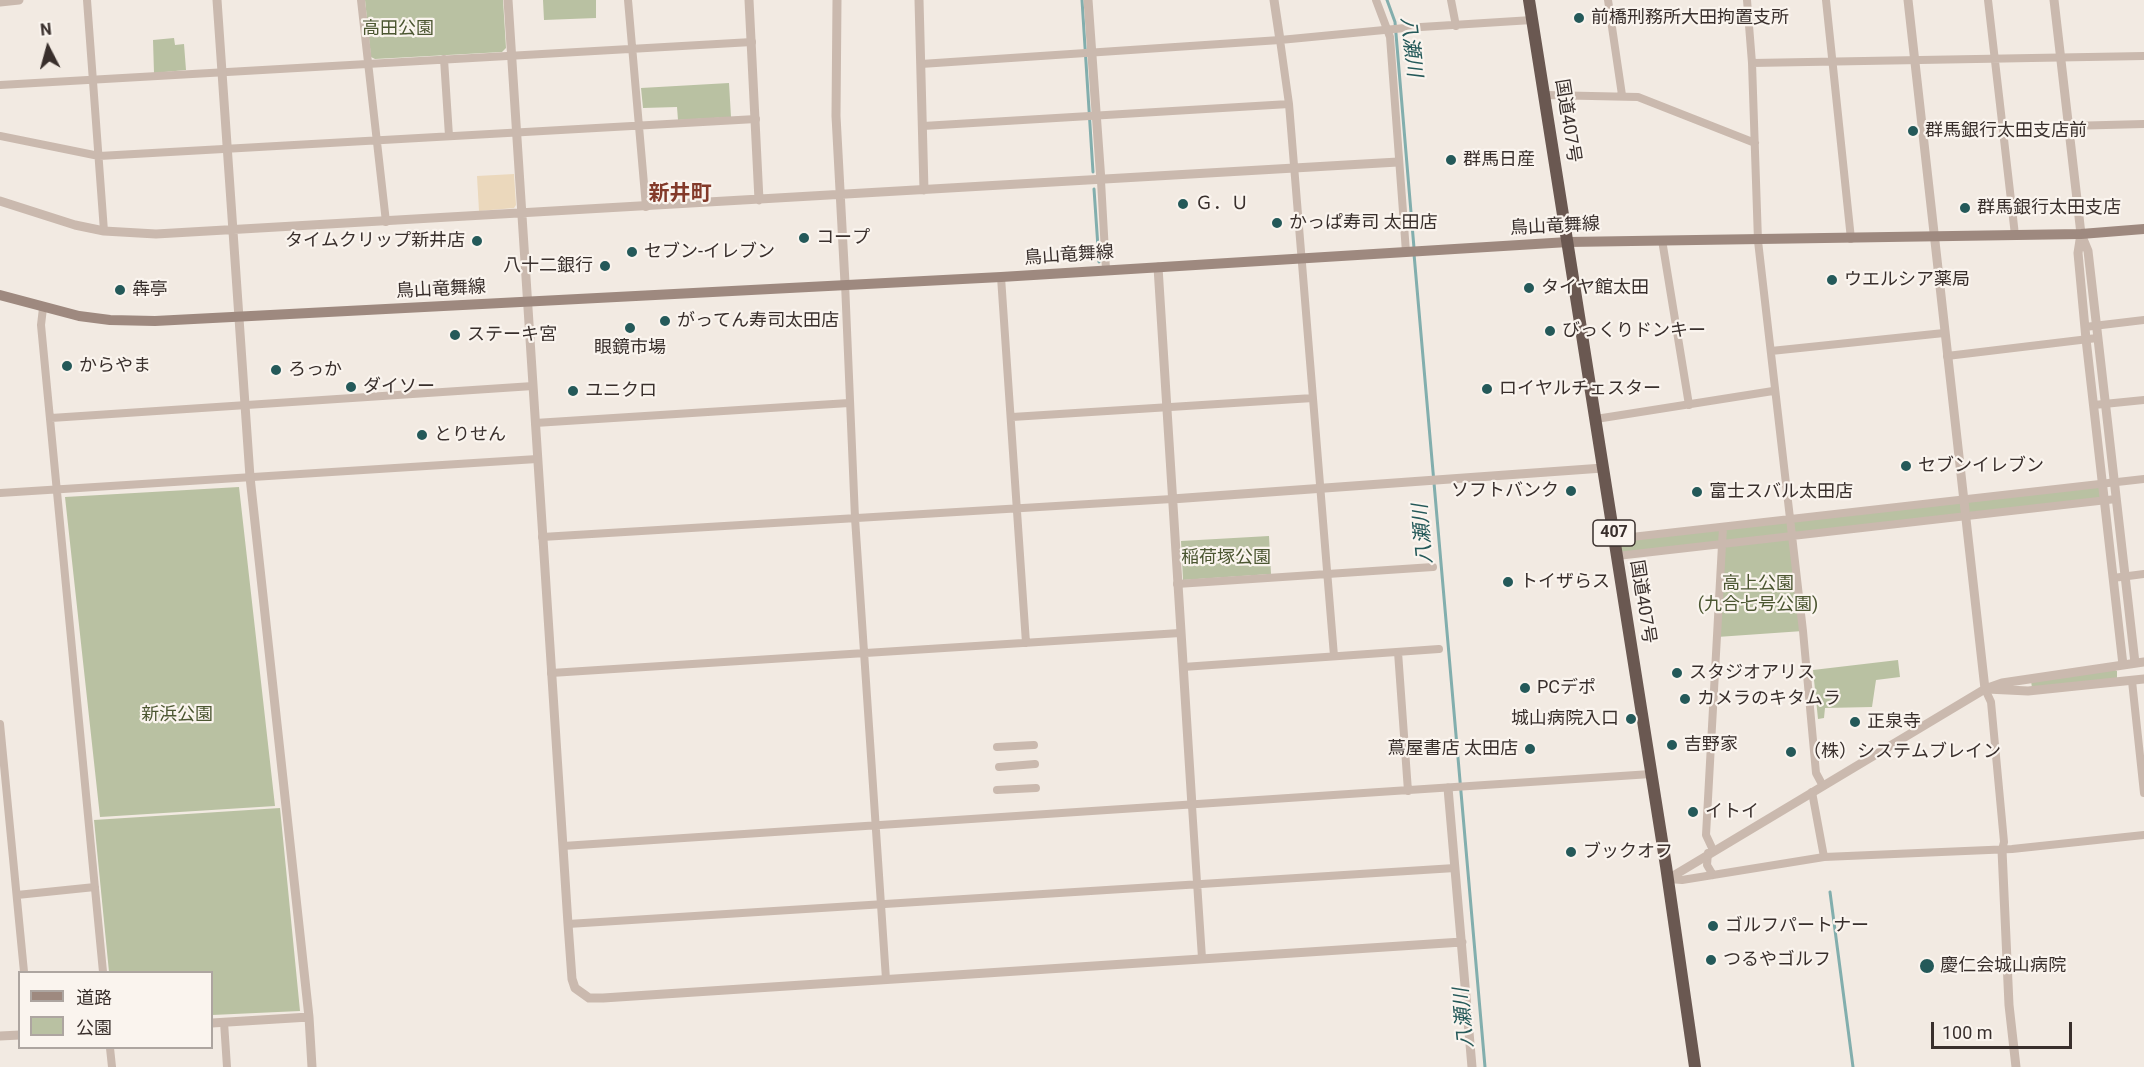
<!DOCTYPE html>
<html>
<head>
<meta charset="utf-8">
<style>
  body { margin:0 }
  #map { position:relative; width:2144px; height:1067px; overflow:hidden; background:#f2eae2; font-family:Roboto,"Noto Sans JP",sans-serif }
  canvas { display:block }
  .legend { position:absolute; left:18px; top:971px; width:195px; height:78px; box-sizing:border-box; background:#faf4ee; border:2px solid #ada5a0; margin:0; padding:8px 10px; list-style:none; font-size:18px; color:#392f2c }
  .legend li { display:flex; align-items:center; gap:12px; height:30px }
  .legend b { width:30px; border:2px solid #ada5a0 }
  .north { position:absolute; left:18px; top:18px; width:60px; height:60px; -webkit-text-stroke:4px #faf4ee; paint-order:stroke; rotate:354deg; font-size:16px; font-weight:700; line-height:24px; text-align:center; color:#392f2c }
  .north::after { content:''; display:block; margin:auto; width:21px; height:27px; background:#392f2c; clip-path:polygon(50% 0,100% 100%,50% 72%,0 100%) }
  .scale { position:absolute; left:1931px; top:1022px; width:141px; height:27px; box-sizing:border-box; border:3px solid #392f2c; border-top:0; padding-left:8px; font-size:18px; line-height:21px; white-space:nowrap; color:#392f2c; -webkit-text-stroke:4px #faf4ee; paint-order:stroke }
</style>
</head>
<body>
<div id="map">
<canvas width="2144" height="1067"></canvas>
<ul class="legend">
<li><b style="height:8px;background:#9e897f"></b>道路</li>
<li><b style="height:16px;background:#b9c1a2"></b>公園</li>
</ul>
<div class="north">N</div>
<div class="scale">100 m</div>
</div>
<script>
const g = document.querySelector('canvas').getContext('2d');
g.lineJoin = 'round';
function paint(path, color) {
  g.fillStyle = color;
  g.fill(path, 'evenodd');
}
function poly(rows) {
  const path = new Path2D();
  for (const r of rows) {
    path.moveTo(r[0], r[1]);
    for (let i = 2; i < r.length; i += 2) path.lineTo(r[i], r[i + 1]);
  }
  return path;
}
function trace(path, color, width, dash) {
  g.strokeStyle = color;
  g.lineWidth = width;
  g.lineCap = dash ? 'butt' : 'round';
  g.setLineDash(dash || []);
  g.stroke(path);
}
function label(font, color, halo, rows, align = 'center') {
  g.font = font + ' Roboto,"Noto Sans JP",sans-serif';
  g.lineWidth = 4.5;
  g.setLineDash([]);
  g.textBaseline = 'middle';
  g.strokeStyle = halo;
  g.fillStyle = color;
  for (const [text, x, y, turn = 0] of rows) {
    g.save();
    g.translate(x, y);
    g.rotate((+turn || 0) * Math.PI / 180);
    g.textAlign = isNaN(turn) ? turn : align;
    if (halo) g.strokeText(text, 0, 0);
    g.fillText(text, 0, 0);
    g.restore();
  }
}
const green = poly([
  [365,0,503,0,506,48,502,52,375,59,371,57],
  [543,0,596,0,596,18,544,20],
  [174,38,175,45,184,44,186,70,154,73,153,40],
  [729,83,731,117,678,120,677,107,643,108,641,88],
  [2101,484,2103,501,1791,536,1803,631,1717,637,1722,544,1617,556,1614,539],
  [239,487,275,806,100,817,65,497],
  [1269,536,1271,574,1183,580,1181,541],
  [1898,660,1900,677,1876,680,1872,707,1825,708,1824,718,1818,719,1813,670],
  [2113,669,2117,671,2117,678,2032,688,2031,681],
  [280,808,300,1011,212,1015,212,972,109,972,94,820]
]);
const sand = poly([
  [514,174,516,205,514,208,479,211,477,176]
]);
const stream = poly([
  [1082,0,1093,172],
  [1387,0,1395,22,1414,248],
  [1094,189,1099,262],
  [1414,254,1485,1067],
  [1830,892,1853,1067]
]);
const minor = poly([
  [87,0,104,231],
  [361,0,386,222],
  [628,0,646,207],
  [1376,0,1390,37,1406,252],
  [1451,0,1456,26],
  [1608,0,1622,95],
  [1747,0,1752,63,1758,241,1803,631,1816,773,1823,786],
  [1826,0,1851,239],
  [1988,0,2015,235],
  [1280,40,1289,104,1334,656],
  [444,59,449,136],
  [1752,63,2144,56],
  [921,64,1280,40,1405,28,1532,20],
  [0,85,752,42],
  [1545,95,1638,97,1755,143],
  [923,126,1289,104],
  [2068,126,2144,124],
  [0,136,99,156,756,119],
  [1101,181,1106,270],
  [1662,240,1689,405],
  [1001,277,1026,643],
  [845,283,855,518,886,979],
  [43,308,41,325,103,972],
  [2085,327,2144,320],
  [1771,351,1944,333],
  [1947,356,2097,338],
  [2094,405,2144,400],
  [1012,417,1313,398],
  [51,418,533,386],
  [1596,419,1773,391],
  [535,423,849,403],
  [0,493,537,459],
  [542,537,1172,499],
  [1614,539,2144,479],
  [1617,556,2116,499],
  [2113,578,2144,574],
  [1177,584,1433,567],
  [1398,652,1408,791],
  [1183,667,1439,649],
  [551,673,1180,633],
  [2132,681,2144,793],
  [1985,689,1991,702,2004,842,2002,850],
  [0,724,24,972],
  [997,747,1034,745],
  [999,767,1035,764],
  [997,790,1036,788],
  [1812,792,1824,857],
  [1192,806,1202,958],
  [563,846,1651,774],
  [1713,850,1706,835,1723,527],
  [1708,853,1707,865,1713,875],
  [1668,879,1682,880,1824,857,2012,849,2144,835],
  [17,895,95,887],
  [568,924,1455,868],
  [224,1022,227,1067],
  [110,1048,112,1067]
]);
const tertiary = poly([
  [217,0,250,477,309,1017,312,1067],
  [508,0,568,924,572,979,575,988,589,998,603,998,1462,942],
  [749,0,759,200],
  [837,0,836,116,845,283],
  [919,0,924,190],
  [1088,0,1101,181],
  [1274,0,1280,40],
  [1908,0,1985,689],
  [2054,0,2081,234],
  [0,2,19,0],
  [0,201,75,225,104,231,156,234,1398,162],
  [1158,267,1192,806],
  [1172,499,1603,468],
  [2123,665,2086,339,2078,253,2081,234,2088,251,2135,663],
  [1987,689,2028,691,2144,679],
  [1448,788,1472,1067],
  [2002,850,2009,1005,2016,1067],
  [1668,879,1985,689,2002,683,2144,662],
  [212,1023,309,1017],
  [0,1036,20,1035]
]);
const secondary = poly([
  [0,295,79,316,110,320,155,321,1001,277,1568,242,2081,234,2144,229]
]);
const trunk = poly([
  [1529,0,1666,866,1695,1067]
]);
const markers = [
  [1579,18,6,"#245959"],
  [1913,131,6,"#245959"],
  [1451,160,6,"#245959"],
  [1183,204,6,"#245959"],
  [1965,208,6,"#245959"],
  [1277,223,6,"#245959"],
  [804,238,6,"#245959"],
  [477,241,6,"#245959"],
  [632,252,6,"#245959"],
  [605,266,6,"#245959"],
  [1832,280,6,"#245959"],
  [1529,288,6,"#245959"],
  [120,290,6,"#245959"],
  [665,321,6,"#245959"],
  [630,328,6,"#245959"],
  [1550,331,6,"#245959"],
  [455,335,6,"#245959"],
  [67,366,6,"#245959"],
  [276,370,6,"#245959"],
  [351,387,6,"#245959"],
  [1487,389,6,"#245959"],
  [573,391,6,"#245959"],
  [422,435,6,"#245959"],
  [1906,466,6,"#245959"],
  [1571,491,6,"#245959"],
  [1697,492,6,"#245959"],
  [1508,582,6,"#245959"],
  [1677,673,6,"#245959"],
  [1525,688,6,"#245959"],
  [1685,699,6,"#245959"],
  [1631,719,6,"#245959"],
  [1855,722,6,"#245959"],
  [1672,745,6,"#245959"],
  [1530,749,6,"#245959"],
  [1791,752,6,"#245959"],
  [1693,812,6,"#245959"],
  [1571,852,6,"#245959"],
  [1713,926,6,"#245959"],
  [1711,960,6,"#245959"],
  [1927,966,8,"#245959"]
];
const shields = [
  [1614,533,42]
];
const shieldNames = [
  ["407",1614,533]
];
const poiNames = [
  ["前橋刑務所大田拘置支所",1591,18],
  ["群馬銀行太田支店前",1925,131],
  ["群馬日産",1463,160],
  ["Ｇ．Ｕ",1195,204],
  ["群馬銀行太田支店",1977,208],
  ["かっぱ寿司 太田店",1289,223],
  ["コープ",816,238],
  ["タイムクリップ新井店",465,241,"right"],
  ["セブン-イレブン",644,252],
  ["八十二銀行",593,266,"right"],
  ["ウエルシア薬局",1844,280],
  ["タイヤ館太田",1541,288],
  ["犇亭",132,290],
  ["がってん寿司太田店",677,321],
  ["びっくりドンキー",1562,331],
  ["ステーキ宮",467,335],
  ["眼鏡市場",630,348,"center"],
  ["からやま",79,366],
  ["ろっか",288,370],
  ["ダイソー",363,387],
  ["ロイヤルチェスター",1499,389],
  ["ユニクロ",585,391],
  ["とりせん",434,435],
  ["セブンイレブン",1918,466],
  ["ソフトバンク",1559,491,"right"],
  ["富士スバル太田店",1709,492],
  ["トイザらス",1520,582],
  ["スタジオアリス",1689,673],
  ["PCデポ",1537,688],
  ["カメラのキタムラ",1697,699],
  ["城山病院入口",1619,719,"right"],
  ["正泉寺",1867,722],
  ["吉野家",1684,745],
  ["蔦屋書店 太田店",1518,749,"right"],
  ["（株）システムブレイン",1803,752],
  ["イトイ",1705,812],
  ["ブックオフ",1583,852],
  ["ゴルフパートナー",1725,926],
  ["つるやゴルフ",1723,960],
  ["慶仁会城山病院",1940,966]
];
const parkNames = [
  ["高田公園",398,29],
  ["稲荷塚公園",1226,558],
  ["高上公園",1758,584],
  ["(九合七号公園)",1758,605],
  ["新浜公園",177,715]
];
const streetNames = [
  ["国道407号",1567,121,81],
  ["鳥山竜舞線",1555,227,-3],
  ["鳥山竜舞線",1069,256,-4],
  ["鳥山竜舞線",441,290,-3],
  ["国道407号",1642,602,81]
];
const waterNames = [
  ["八瀬川",1410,47,83],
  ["八瀬川",1424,534,-95],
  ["八瀬川",1465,1018,-95]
];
const quarterNames = [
  ["新井町",680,195]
];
paint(green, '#b9c1a2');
paint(sand, '#ebd8bc');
trace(stream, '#82aead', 3);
trace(minor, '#cab9ae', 8);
trace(tertiary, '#cab9ae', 9);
trace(secondary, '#9e897f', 10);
trace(trunk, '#6a5851', 12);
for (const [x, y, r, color] of markers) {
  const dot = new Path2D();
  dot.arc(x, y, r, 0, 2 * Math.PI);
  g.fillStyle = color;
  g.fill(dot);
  trace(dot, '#faf4ee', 2);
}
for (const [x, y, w] of shields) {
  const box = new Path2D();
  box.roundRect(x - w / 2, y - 13, w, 26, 4.5);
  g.fillStyle = '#faf4ee';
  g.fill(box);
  trace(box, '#392f2c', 1.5);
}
label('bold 16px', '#392f2c', null, shieldNames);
label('18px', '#392f2c', '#faf4ee', poiNames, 'left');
label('18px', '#4b5631', '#faf4ee', parkNames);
label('18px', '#392f2c', '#faf4ee', streetNames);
label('italic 20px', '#245959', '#faf4ee', waterNames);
label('bold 21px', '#833a2a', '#faf4ee', quarterNames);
</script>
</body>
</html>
